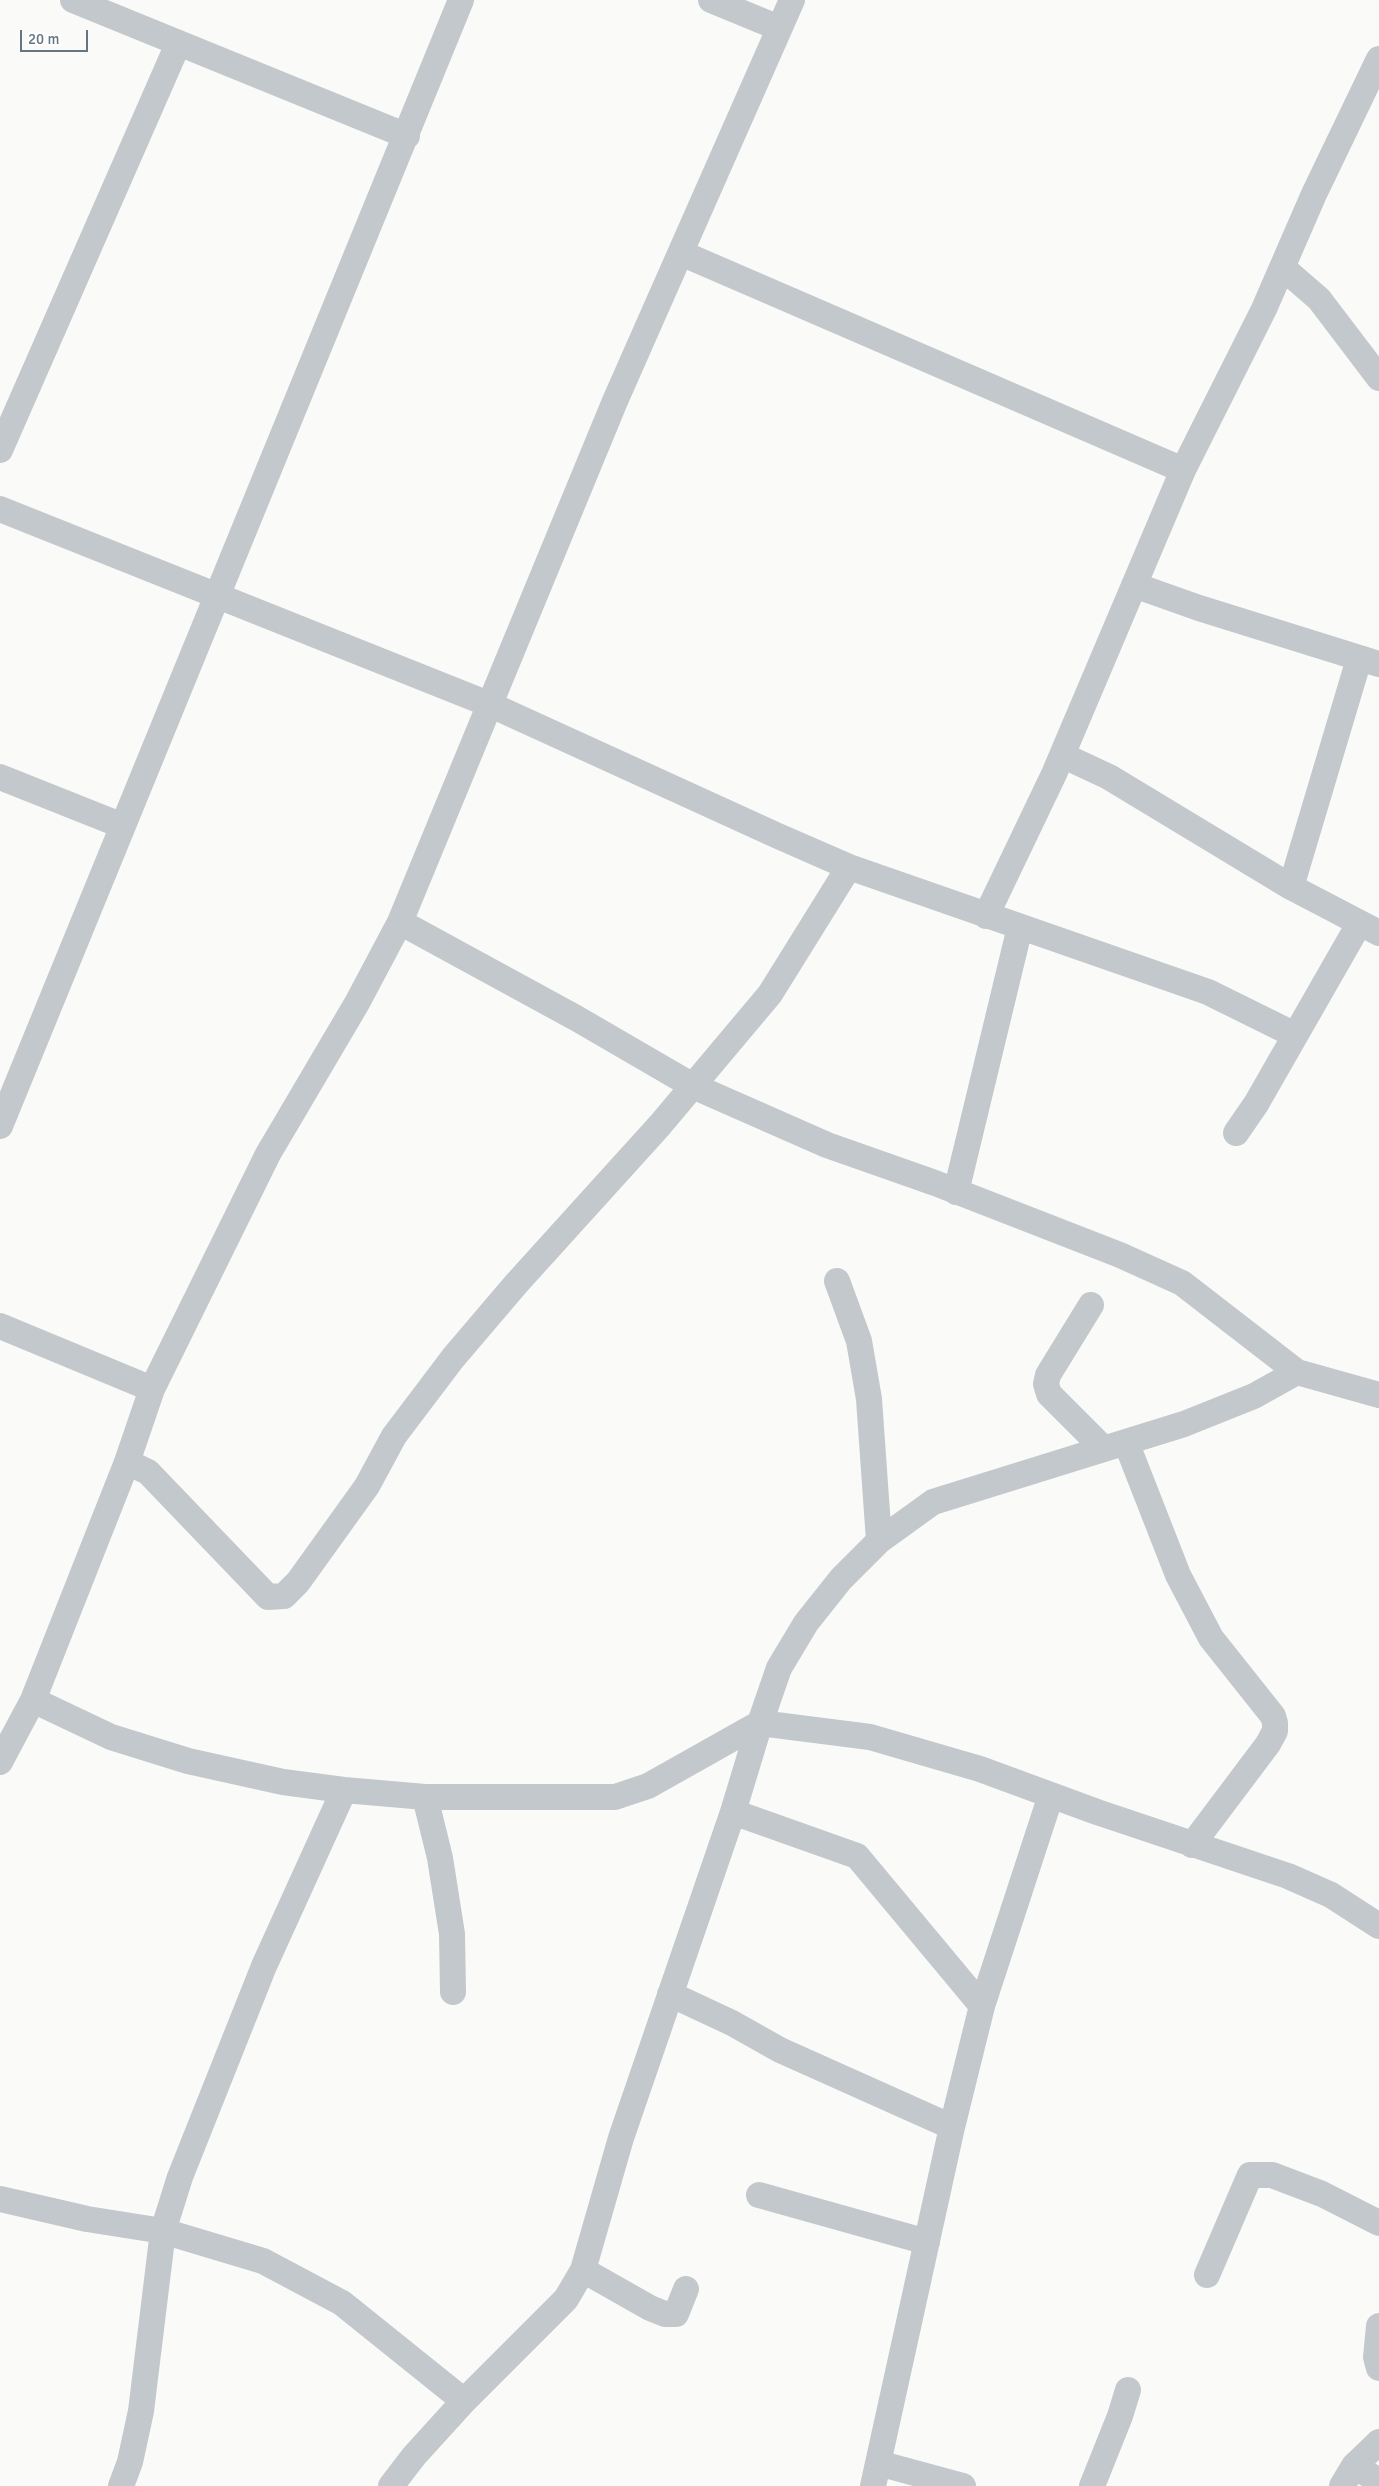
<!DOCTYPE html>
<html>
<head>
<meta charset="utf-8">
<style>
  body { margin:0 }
  #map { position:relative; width:1379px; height:2486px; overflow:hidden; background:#fafaf8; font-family:Signika,sans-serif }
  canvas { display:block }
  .scale { position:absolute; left:20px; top:30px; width:68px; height:22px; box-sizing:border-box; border:2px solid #657683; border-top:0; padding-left:6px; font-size:15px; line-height:18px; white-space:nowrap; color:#657683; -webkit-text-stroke:4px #fff; paint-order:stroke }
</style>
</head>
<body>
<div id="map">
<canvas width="1379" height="2486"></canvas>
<div class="scale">20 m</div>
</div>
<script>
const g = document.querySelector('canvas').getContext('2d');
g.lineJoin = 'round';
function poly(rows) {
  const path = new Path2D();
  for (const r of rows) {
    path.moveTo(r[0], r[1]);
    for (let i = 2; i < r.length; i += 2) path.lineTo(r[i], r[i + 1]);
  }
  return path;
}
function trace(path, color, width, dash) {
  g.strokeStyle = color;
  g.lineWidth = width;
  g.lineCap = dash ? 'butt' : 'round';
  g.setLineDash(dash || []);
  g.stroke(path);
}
const street = poly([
  [73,0,407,136],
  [711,0,779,28],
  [681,253,1183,470],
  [1282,267,1319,299,1379,378],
  [0,450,178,44],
  [0,509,491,705,778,836,849,867,1208,992,1295,1035],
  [1134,585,1199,608,1379,664],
  [1062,755,1109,777,1291,887,1379,933],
  [0,777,123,826],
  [1291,887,1359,659],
  [986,916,1054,774,1183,470,1264,309,1314,194,1379,59],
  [400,922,576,1018,693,1086,827,1145,935,1183,1120,1255,1182,1283,1297,1372,1379,1395],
  [0,1126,461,0],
  [1236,1133,1256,1104,1359,924],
  [956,1192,1020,927],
  [837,1281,859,1341,869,1399,879,1541],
  [1091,1305,1048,1375,1046,1384,1049,1394,1104,1449],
  [0,1326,152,1389],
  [1126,1442,1178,1575,1211,1638,1273,1716,1275,1723,1275,1731,1268,1744,1192,1845],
  [127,1462,148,1472,268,1597,284,1596,298,1582,367,1486,394,1436,453,1358,516,1284,660,1125,770,994,849,867],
  [33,1700,111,1737,188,1761,283,1782,344,1790,425,1797,615,1797,648,1786,760,1723,870,1737,980,1769,1097,1812,1288,1876,1331,1895,1379,1926],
  [0,1762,33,1700,127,1462,152,1389,268,1154,357,1003,400,922,615,401,792,0],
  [425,1797,440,1858,452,1934,453,1992],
  [733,1812,857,1856,982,2006],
  [670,1994,732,2023,780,2050,952,2127],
  [759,2195,927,2242],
  [0,2199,87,2219,163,2231,263,2261,342,2303,464,2401],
  [583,2270,650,2308,665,2314,676,2314,686,2289],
  [1207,2275,1250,2175,1272,2175,1322,2194,1379,2223],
  [1379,2326,1376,2357,1379,2368],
  [878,2463,963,2486],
  [1354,2466,1379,2481],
  [121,2486,130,2462,141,2411,163,2231,180,2177,264,1966,344,1790],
  [391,2486,414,2456,464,2401,566,2299,583,2270,621,2138,733,1812,760,1723,779,1668,806,1623,841,1579,879,1541,933,1502,1184,1424,1254,1396,1297,1372],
  [873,2486,952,2127,982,2006,1051,1795],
  [1092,2486,1120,2416,1128,2390],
  [1342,2486,1354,2466,1379,2442]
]);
trace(street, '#c3c8cc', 26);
</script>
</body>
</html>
